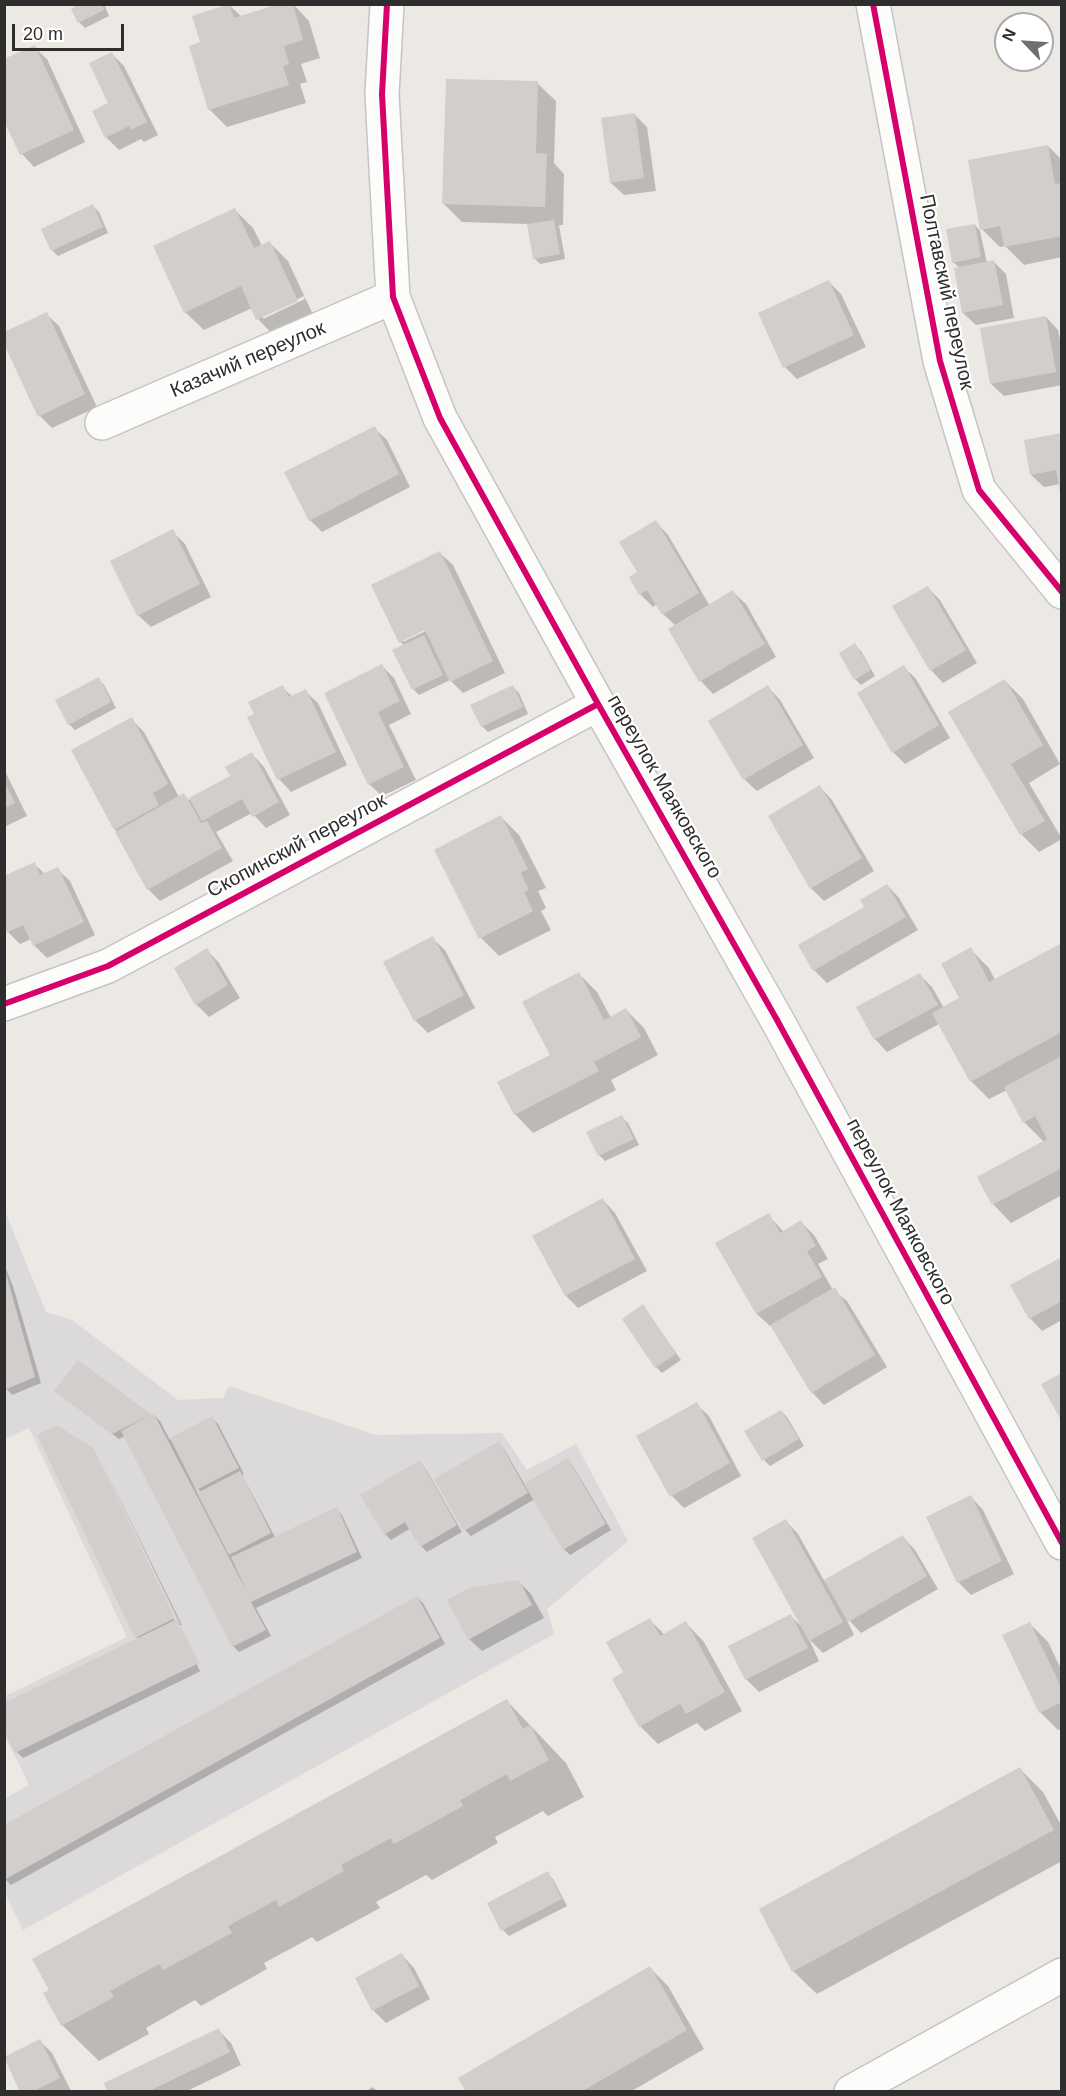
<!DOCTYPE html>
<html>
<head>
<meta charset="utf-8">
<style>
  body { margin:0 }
  #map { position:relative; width:1066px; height:2096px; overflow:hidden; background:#ece8e4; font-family:Arial,sans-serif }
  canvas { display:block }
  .frame { position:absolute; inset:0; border:6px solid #2e2e2e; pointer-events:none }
  .north { position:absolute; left:994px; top:12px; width:60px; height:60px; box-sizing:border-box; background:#fff; border:2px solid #ababab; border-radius:50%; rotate:295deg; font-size:16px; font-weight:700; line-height:24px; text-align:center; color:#2e2e2e }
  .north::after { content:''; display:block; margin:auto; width:21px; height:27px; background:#706f6e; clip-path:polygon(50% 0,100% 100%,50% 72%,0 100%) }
  .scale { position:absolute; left:12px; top:24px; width:112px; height:27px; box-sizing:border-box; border:3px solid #2e2e2e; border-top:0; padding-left:8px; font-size:18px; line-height:21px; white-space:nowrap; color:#2e2e2e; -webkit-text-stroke:4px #fff; paint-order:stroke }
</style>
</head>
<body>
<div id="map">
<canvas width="1066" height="2096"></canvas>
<div class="frame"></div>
<div class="north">N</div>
<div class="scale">20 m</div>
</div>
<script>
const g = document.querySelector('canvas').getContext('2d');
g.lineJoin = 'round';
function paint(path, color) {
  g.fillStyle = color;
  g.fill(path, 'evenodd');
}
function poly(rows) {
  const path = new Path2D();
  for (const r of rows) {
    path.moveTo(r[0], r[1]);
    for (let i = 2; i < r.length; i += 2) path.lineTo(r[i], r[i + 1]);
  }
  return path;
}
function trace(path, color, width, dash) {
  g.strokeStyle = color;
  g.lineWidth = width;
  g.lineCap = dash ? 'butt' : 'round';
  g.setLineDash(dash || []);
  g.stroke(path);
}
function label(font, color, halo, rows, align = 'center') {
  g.font = font + ' Arial,sans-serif';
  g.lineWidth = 4.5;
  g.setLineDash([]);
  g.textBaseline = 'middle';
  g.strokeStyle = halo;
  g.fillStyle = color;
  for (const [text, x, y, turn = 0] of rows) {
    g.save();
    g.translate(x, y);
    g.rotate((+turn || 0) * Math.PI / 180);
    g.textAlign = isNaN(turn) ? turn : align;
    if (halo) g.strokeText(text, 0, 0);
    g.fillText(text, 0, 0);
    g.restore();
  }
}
const industrial = poly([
  [4,1209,46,1312,72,1320,178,1400,223,1398,229,1386,376,1435,502,1433,527,1470,576,1444,628,1541,547,1609,554,1634,23,1930,5,1893,4,1799,29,1785,5,1736,5,1696,127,1637,29,1428,5,1439]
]);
const shadow = poly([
  [82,4,104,4,109,16,85,28,79,22],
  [284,4,293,4,309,21,320,58,301,64,307,82,300,84,306,103,227,127,209,109,202,43,194,17,230,6,242,17],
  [34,47,47,59,85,142,34,167,22,154],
  [112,54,124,66,158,135,144,142,141,139,119,150,106,137,110,103],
  [537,83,556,101,554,163,564,174,563,225,559,225,565,259,540,264,534,258,528,224,462,222,444,204],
  [635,115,647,127,656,191,624,195,611,183],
  [1048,146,1062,160,1062,257,1024,265,1005,246,1000,247,982,229],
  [93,206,99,212,108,233,58,256,52,250],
  [235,210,253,228,262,246,270,243,288,261,315,319,276,338,258,319,252,308,204,330,185,312],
  [304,296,305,299,263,319,263,315],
  [975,225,980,231,987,263,994,262,1006,274,1014,318,976,325,963,313,960,268,953,262],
  [829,282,841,294,866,347,797,379,785,367],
  [46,314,59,326,97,407,52,428,40,416],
  [1046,317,1058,330,1062,349,1062,385,1004,396,991,384],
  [374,428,387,440,410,487,322,532,310,520],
  [1062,435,1060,484,1044,487,1031,475],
  [656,522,668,535,710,606,733,592,746,604,776,657,713,694,701,681,670,629,676,626,663,614,657,604,653,607,640,594,631,578,639,573],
  [172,531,185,544,211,597,151,627,138,615],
  [440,553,453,565,505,673,463,693,450,680,419,695,413,689,405,646,400,642],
  [431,626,432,628,403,642,403,639],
  [928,588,940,600,977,663,943,683,931,670],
  [855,645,861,651,875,676,861,685,855,679],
  [382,666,394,678,411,714,389,725,416,780,382,796,369,784],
  [904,667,916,679,950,738,905,764,893,752],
  [98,679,104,685,116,708,75,730,69,724],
  [1005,681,1023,699,1060,764,1029,783,1062,839,1039,852,1021,834,950,713],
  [282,687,293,697,305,691,318,703,347,765,291,792,279,779,249,718,256,715],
  [513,687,519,693,528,714,488,732,482,726],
  [768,687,780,700,814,758,757,791,744,779],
  [131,719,144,732,179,797,184,795,189,800,232,777,252,754,264,767,290,815,266,828,252,813,216,832,233,861,160,901,148,889,115,829],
  [4,769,27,816,4,827],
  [820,787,832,800,874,871,824,901,811,888,770,816],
  [501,817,519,835,546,888,538,891,546,908,541,911,551,930,499,956,481,938],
  [34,864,45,874,57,869,70,881,95,935,47,958,34,945,31,939,20,944,8,932],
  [887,885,899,898,918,930,827,983,814,970,800,946,866,908],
  [432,938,445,950,475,1008,428,1033,415,1020,385,963],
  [1062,944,1062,1195,1011,1223,993,1204,1044,1142,1024,1122,1007,1090,989,1099,971,1081,939,1024,887,1052,875,1039,920,975,932,987,944,1008,961,999,970,949,989,968,995,980],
  [207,950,219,963,240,998,209,1017,196,1004],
  [579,974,597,992,611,1018,626,1010,644,1028,658,1055,611,1080,616,1090,533,1133,515,1114,552,1056],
  [622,1117,628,1123,639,1145,605,1161,599,1155],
  [603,1200,615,1213,647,1271,578,1308,566,1296,534,1237],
  [768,1215,784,1232,801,1222,814,1235,828,1259,818,1264,833,1290,847,1301,887,1367,824,1405,812,1392,772,1325,770,1326,757,1314,717,1243],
  [1062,1262,1062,1320,1042,1331,1030,1318],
  [4,1264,13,1286,41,1383,12,1395,4,1386],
  [643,1306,681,1360,662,1373,656,1367],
  [56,1391,152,1417,154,1415,160,1421,170,1440,212,1418,218,1424,244,1474,242,1475,275,1537,336,1509,342,1515,362,1558,256,1608,271,1636,239,1652,233,1646,125,1436,119,1439],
  [194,1485,201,1492,198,1494],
  [696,1404,709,1416,741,1476,684,1508,672,1496],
  [781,1411,787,1417,804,1446,770,1466,764,1460,746,1431],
  [498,1443,504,1449,525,1485,567,1460,573,1466,611,1530,570,1555,564,1549,535,1499,471,1536,465,1530],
  [93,1451,177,1625,180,1624,99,1457,182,1625,178,1625,200,1671,203,1670,182,1626,203,1670,23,1758,17,1752,139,1639,136,1637],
  [419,1462,425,1468,462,1532,427,1552,421,1546,411,1528,391,1540,385,1534],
  [971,1497,983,1510,1014,1574,971,1595,958,1582],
  [786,1521,798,1534,825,1582,903,1537,915,1550,938,1589,861,1633,845,1616,854,1635,823,1653,809,1639,819,1661,759,1692,746,1679,791,1616,802,1627],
  [519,1582,531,1594,544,1618,482,1651,469,1639],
  [417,1597,423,1603,445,1644,11,1885,5,1879],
  [650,1620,665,1635,686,1623,704,1642,742,1711,705,1731,697,1723,658,1744,640,1726,625,1673],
  [1029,1623,1048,1642,1062,1671,1062,1729,1058,1730,1040,1712],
  [507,1701,566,1763,584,1797,548,1816,543,1811,495,1837,498,1843,432,1880,426,1875,376,1902,380,1908,317,1942,312,1937,264,1963,267,1969,201,2006,195,2000,146,2028,149,2034,99,2061,62,2025],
  [1020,1769,1043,1792,1062,1827,1062,1861,817,1994,793,1971],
  [547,1873,553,1879,567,1906,509,1936,503,1930,489,1903],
  [402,1955,414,1968,430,1999,386,2023,373,2010,357,1979],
  [650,1968,668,1986,704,2049,630,2092,468,2092],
  [218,2030,231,2043,241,2065,185,2092,110,2092],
  [40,2041,52,2053,71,2091,22,2092],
  [373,2087,378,2092,364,2092]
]);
const building = poly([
  [79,4,102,4,104,10,78,23,71,9],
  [229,4,234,18,278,4,293,4,303,40,284,46,289,64,283,66,289,85,208,110,189,46,200,42,192,16],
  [35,45,74,130,20,155,4,121,4,59],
  [112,52,147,122,131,130,129,126,105,138,92,111,108,103,89,63],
  [446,79,538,81,536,153,547,154,545,207,442,204],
  [635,113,644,178,610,183,601,118],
  [1048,145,1055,184,1061,183,1062,186,1062,236,1004,247,1000,226,980,230,968,160],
  [93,204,103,227,51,251,41,229],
  [235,208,254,248,270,241,298,301,256,320,241,286,184,313,153,246],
  [554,220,560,254,533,259,527,224],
  [975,224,981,257,952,263,946,229],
  [994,260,1003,305,962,313,954,268],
  [829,280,854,335,783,368,758,313],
  [47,312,85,394,38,417,4,344,4,332],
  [1046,316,1056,372,990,384,980,328],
  [375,426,399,474,309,521,284,472],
  [1062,433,1062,493,1060,493,1056,470,1030,475,1024,440],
  [656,520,699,593,662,615,647,590,639,595,629,577,637,572,619,542],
  [173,529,200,584,137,616,110,561],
  [440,551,493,661,450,682,425,630,399,643,371,585],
  [928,586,966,650,930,671,892,606],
  [733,590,765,644,699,682,668,629],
  [424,635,443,675,412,690,392,650],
  [855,643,871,670,854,680,839,653],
  [382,664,400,701,378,712,404,767,368,785,324,693],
  [904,665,939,725,892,753,857,693],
  [99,677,111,702,68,725,55,700],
  [1005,679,1043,745,1011,764,1045,821,1020,835,948,712],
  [283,685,289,697,306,689,336,752,277,780,247,717,254,714,248,702],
  [513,685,523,707,481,727,470,705],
  [768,685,803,745,743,780,708,721],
  [132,717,168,784,153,793,159,805,114,830,71,750],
  [252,752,279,802,252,817,242,799,202,821,189,798,230,776,225,767],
  [4,781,15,803,4,808],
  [820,785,862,858,810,889,768,816],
  [184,793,201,823,207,821,222,848,147,890,115,832],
  [501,815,528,869,521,873,529,890,524,892,533,911,479,939,434,850],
  [35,862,40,875,58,867,84,922,33,946,23,925,6,933,4,929,4,876],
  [887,884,906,917,813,971,798,945,864,907,860,900],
  [433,936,464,995,414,1021,383,962],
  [1062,943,1062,1032,970,1082,932,1013,959,998,941,964,971,947,989,982],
  [207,948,228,985,195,1005,174,968],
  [579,972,604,1020,626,1008,641,1037,594,1062,599,1071,514,1115,497,1082,550,1055,522,1002],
  [920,973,938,1005,874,1040,856,1007],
  [1062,1056,1062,1168,992,1205,977,1177,1047,1139,1035,1116,1023,1123,1004,1087],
  [622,1115,634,1139,598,1156,586,1132],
  [603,1198,635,1259,565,1296,532,1236],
  [769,1213,780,1233,801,1220,816,1246,807,1251,822,1277,756,1314,715,1243],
  [1060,1258,1062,1261,1062,1301,1029,1319,1010,1285],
  [5,1270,35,1377,4,1390],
  [835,1287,875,1355,811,1393,770,1325],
  [643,1304,676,1354,655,1368,622,1319],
  [78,1360,152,1415,154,1414,247,1592,231,1557,337,1507,357,1552,251,1602,266,1630,232,1647,121,1431,148,1416,112,1434,54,1391],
  [1062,1373,1062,1422,1041,1384],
  [697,1402,730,1463,670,1497,636,1436],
  [781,1410,799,1439,762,1461,744,1431],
  [212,1416,239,1468,196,1490,170,1438],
  [57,1425,94,1449,175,1618,135,1638,37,1435],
  [499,1441,528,1493,464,1531,434,1479],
  [568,1458,606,1524,563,1550,524,1484],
  [420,1460,457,1525,420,1547,405,1522,384,1535,360,1495],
  [240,1471,271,1533,229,1555,197,1493],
  [971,1495,1002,1561,957,1583,926,1517],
  [786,1519,843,1622,809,1641,752,1538],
  [903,1535,927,1576,848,1622,824,1580],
  [519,1580,532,1605,468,1640,447,1600,469,1588],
  [417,1596,440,1638,4,1880,4,1825],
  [791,1614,808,1648,745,1680,728,1646],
  [650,1618,660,1636,686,1621,725,1692,686,1714,680,1704,639,1727,612,1679,623,1672,606,1642],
  [177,1619,199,1663,15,1753,4,1731,4,1703],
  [1030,1622,1062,1689,1062,1702,1039,1713,1002,1635],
  [507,1699,523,1729,530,1725,549,1760,510,1781,507,1774,460,1800,463,1806,394,1844,391,1838,341,1865,344,1871,279,1907,276,1900,228,1926,232,1933,163,1970,159,1964,110,1991,114,1997,61,2026,43,1993,49,1990,32,1959],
  [1020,1767,1054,1830,792,1972,759,1909],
  [548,1871,562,1899,501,1931,487,1903],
  [402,1953,419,1986,372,2011,355,1978],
  [650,1966,687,2030,581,2092,466,2092,458,2078],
  [219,2028,230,2052,147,2092,108,2092,104,2083],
  [40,2039,60,2078,32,2092,20,2092,4,2057]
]);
const minor = poly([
  [387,4,382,94,393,297,440,418,598,704,777,1020,1062,1543],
  [873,4,940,361,979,490,1062,592],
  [102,423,393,297],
  [4,1004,108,966,598,704],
  [851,2092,1062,1975]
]);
const cycleway = poly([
  [387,4,382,94,393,297,440,418,598,704,777,1020,1062,1543],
  [873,4,940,361,979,490,1062,592],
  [4,1004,108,966,598,704]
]);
const streetNames = [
  ["Полтавский переулок",946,292,78],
  ["Казачий переулок",248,360,-23],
  ["переулок Маяковского",664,787,60],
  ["Скопинский переулок",297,846,-28],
  ["переулок Маяковского",900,1212,62]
];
paint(industrial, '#dcd9db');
paint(shadow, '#0003');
paint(building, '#d1cecb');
trace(minor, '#c5c4c5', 36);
trace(minor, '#fcfcfb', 33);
trace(cycleway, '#d6006c', 6);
label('20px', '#2e2e2e', '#fff', streetNames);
</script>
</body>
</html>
